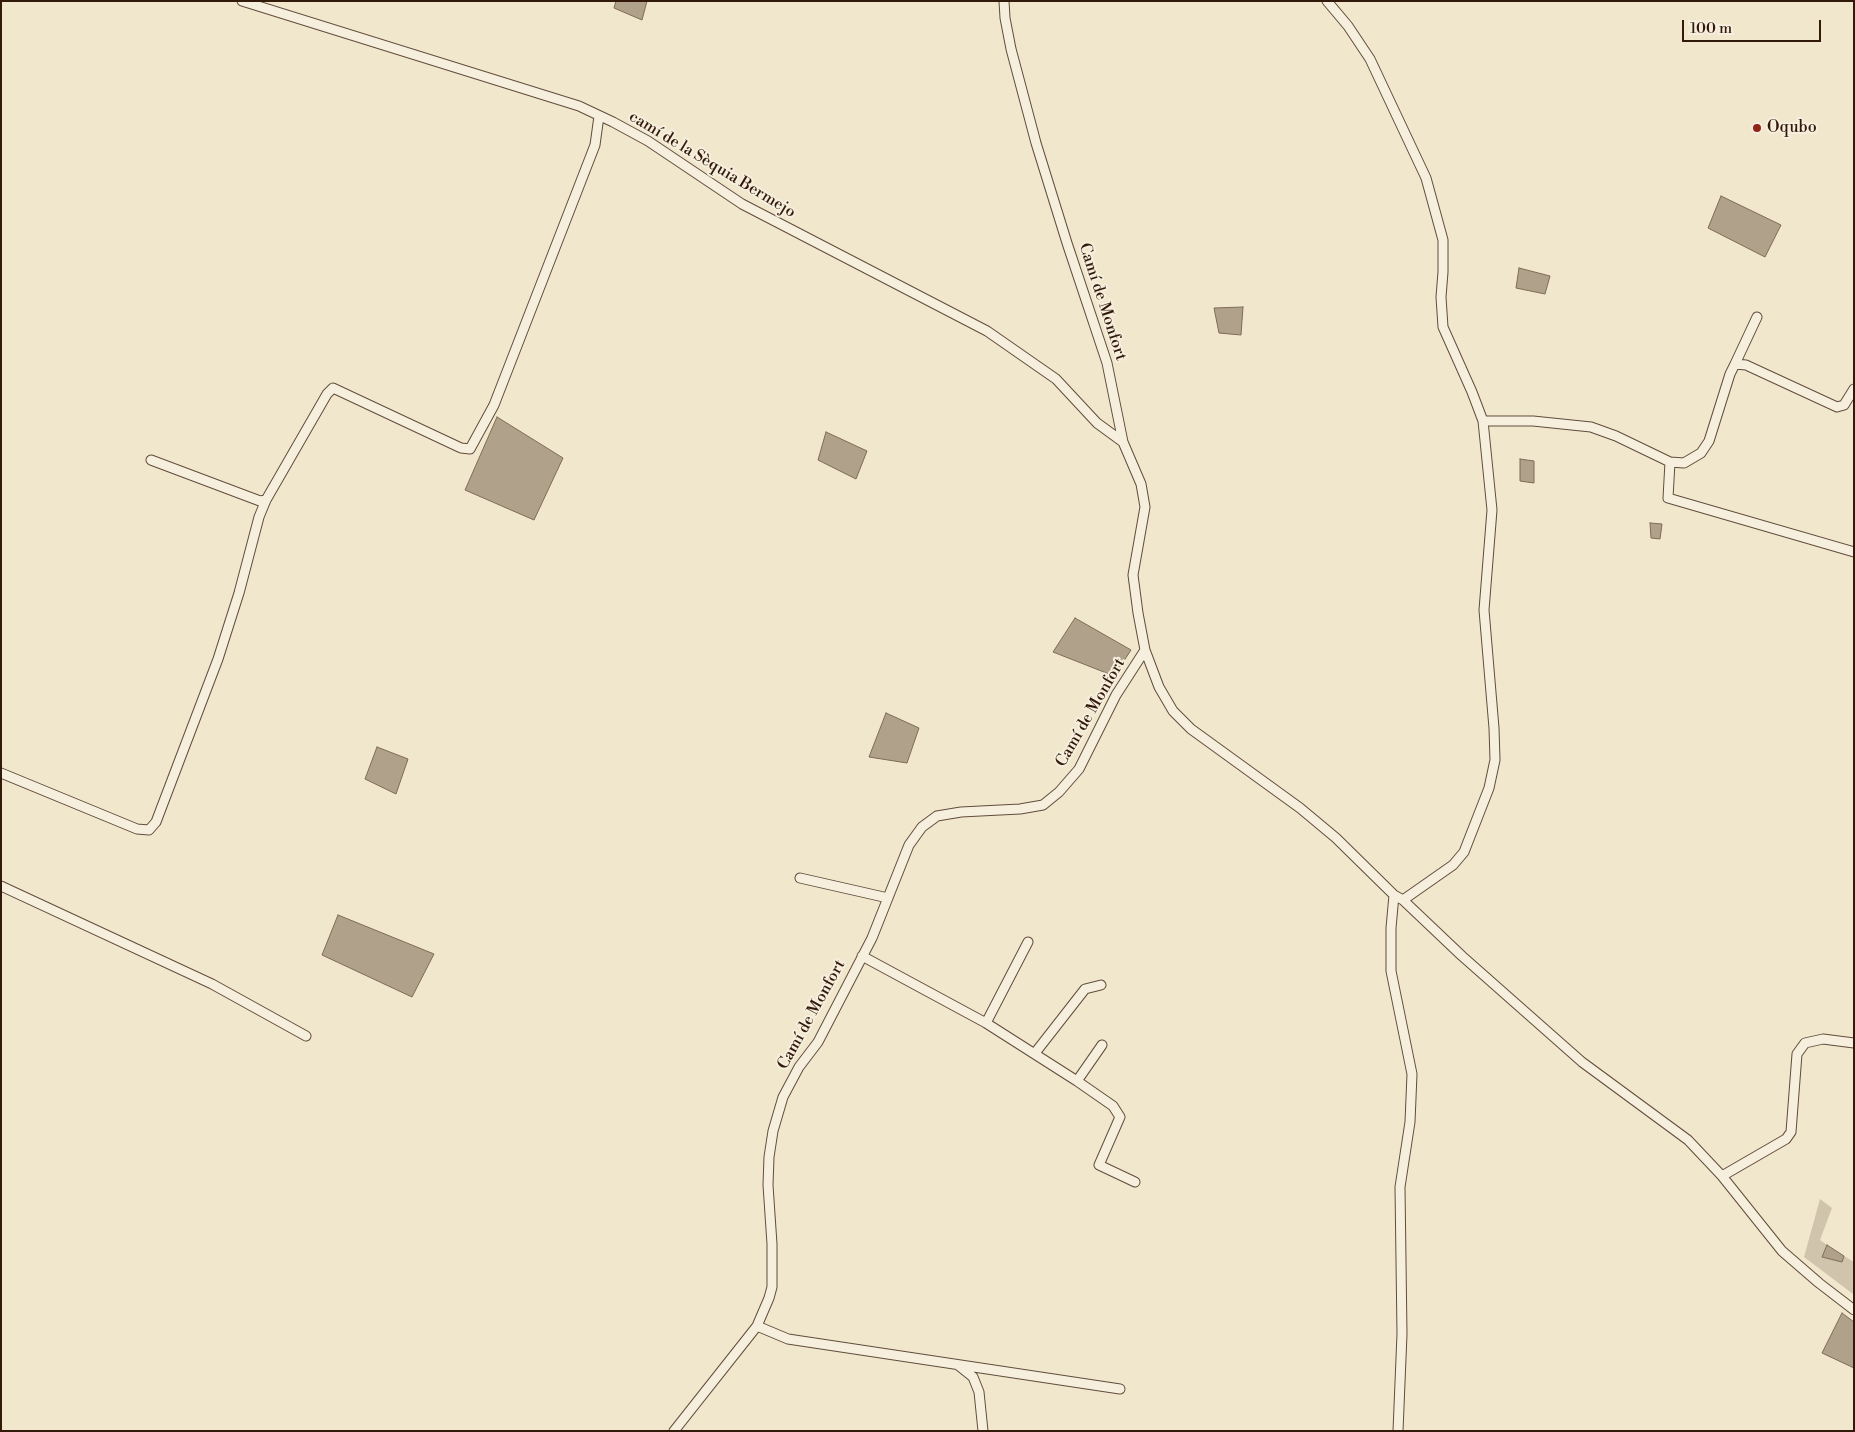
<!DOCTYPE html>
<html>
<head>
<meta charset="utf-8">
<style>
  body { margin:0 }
  #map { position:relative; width:1855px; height:1432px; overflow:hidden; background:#f1e7cd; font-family:"Libre Bodoni",serif }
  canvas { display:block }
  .frame { position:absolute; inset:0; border:2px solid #33190a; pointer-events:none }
  .scale { position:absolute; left:1682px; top:20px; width:139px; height:22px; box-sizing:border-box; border:2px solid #33190a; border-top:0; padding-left:6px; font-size:15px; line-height:18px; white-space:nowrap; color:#33190a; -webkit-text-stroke:4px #f6efde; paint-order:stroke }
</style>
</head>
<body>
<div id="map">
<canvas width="1855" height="1432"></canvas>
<div class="frame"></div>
<div class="scale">100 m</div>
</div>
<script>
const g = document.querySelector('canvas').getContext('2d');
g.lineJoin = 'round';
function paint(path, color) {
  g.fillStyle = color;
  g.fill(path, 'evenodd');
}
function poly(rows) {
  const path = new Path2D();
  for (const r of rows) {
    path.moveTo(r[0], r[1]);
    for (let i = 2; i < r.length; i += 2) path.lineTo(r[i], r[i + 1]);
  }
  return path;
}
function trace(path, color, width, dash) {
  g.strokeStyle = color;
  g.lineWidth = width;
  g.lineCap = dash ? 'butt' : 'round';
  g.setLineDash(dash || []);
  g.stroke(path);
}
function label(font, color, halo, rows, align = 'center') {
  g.font = font + ' "Libre Bodoni",serif';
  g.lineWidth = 4;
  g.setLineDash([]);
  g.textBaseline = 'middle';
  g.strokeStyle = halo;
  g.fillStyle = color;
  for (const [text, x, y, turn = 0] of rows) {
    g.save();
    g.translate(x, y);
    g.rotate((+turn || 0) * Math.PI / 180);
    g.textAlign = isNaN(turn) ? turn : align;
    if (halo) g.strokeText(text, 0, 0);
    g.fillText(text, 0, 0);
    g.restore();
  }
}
const green = poly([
  [1820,1199,1832,1208,1820,1240,1827,1245,1822,1257,1842,1262,1844,1256,1854,1262,1853,1294,1804,1257]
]);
const water = poly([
  [616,1,647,1,642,20,614,8,616,1],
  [1721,196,1781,225,1765,257,1708,228,1721,196],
  [1519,268,1550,276,1545,294,1516,288,1519,268],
  [1243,307,1241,335,1219,333,1214,308,1243,307],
  [497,417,563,458,534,520,465,490,497,417],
  [826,432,867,451,856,479,818,460,826,432],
  [1520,459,1534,461,1534,483,1520,481,1520,459],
  [1650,523,1662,524,1660,539,1651,538,1650,523],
  [1075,618,1131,650,1114,676,1053,652,1075,618],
  [886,713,919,728,907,763,869,757,886,713],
  [377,747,408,759,396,794,365,779,377,747],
  [338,915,434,954,412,997,322,955,338,915],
  [1827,1245,1844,1256,1842,1262,1822,1257,1827,1245],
  [1842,1313,1854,1322,1854,1368,1822,1353,1842,1313]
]);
const minor = poly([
  [242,1,579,106,613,122,648,141,742,204,987,331,1056,379,1097,423,1123,442],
  [1004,1,1005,18,1011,49,1036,143,1067,243,1107,363,1123,442,1141,484,1145,507,1133,575,1138,613,1145,650,1159,687,1173,711,1191,729,1300,808,1336,838,1394,895,1403,900,1462,956,1582,1062,1688,1140,1722,1176,1782,1251,1819,1283,1854,1310],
  [1327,1,1348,26,1370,59,1426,178,1443,240,1443,272,1441,297,1443,327,1472,392,1483,421,1492,510,1484,610,1494,728,1495,760,1489,788,1464,852,1453,865,1403,900],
  [1735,364,1757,317],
  [1483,421,1533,421,1591,427,1616,436,1670,462,1684,463,1701,453,1709,441,1730,374,1735,364,1746,365,1837,407,1844,405,1854,389],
  [151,460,260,501,266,500,327,394,333,388,461,448,470,449,494,405,595,145,599,116],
  [1670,462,1668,498,1854,552],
  [1,773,137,829,149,830,156,822,218,659,239,593,259,517,266,500],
  [800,878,888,898],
  [1,886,212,984,306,1036],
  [1394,895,1391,928,1391,971,1412,1074,1410,1122,1400,1187,1402,1334,1398,1431],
  [862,956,986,1023,1077,1081,1113,1106,1120,1117,1099,1165,1135,1182],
  [986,1023,1028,942],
  [1035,1053,1085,989,1101,985],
  [1077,1081,1102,1045],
  [1722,1176,1786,1139,1791,1132,1797,1054,1805,1043,1823,1039,1854,1043],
  [757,1326,788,1339,1120,1389],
  [958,1365,973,1377,979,1392,983,1431],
  [674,1431,757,1326,769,1298,772,1287,772,1244,768,1185,769,1157,773,1131,783,1097,799,1067,818,1042,872,938,909,845,922,827,937,816,961,812,1020,809,1043,805,1059,792,1079,769,1116,695,1145,650]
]);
const markers = [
  [1757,128,5,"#8f2418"]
];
const poiNames = [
  ["Oqubo",1767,128]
];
const streetNames = [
  ["camí de la Sèquia Bermejo",712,165,31],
  ["Camí de Monfort",1102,302,72],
  ["Camí de Monfort",1091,713,-60],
  ["Camí de Monfort",812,1015,-61]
];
paint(green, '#d1c4ac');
paint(water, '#b0a18b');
trace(water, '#7e6b57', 1);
trace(minor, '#624c3b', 11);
trace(minor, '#f6efde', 9);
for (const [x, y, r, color] of markers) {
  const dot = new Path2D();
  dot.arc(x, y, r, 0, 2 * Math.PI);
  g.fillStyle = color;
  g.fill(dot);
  trace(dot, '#f6efde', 2);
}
label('16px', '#33190a', '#f6efde', poiNames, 'left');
label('16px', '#33190a', '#f6efde', streetNames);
</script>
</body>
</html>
